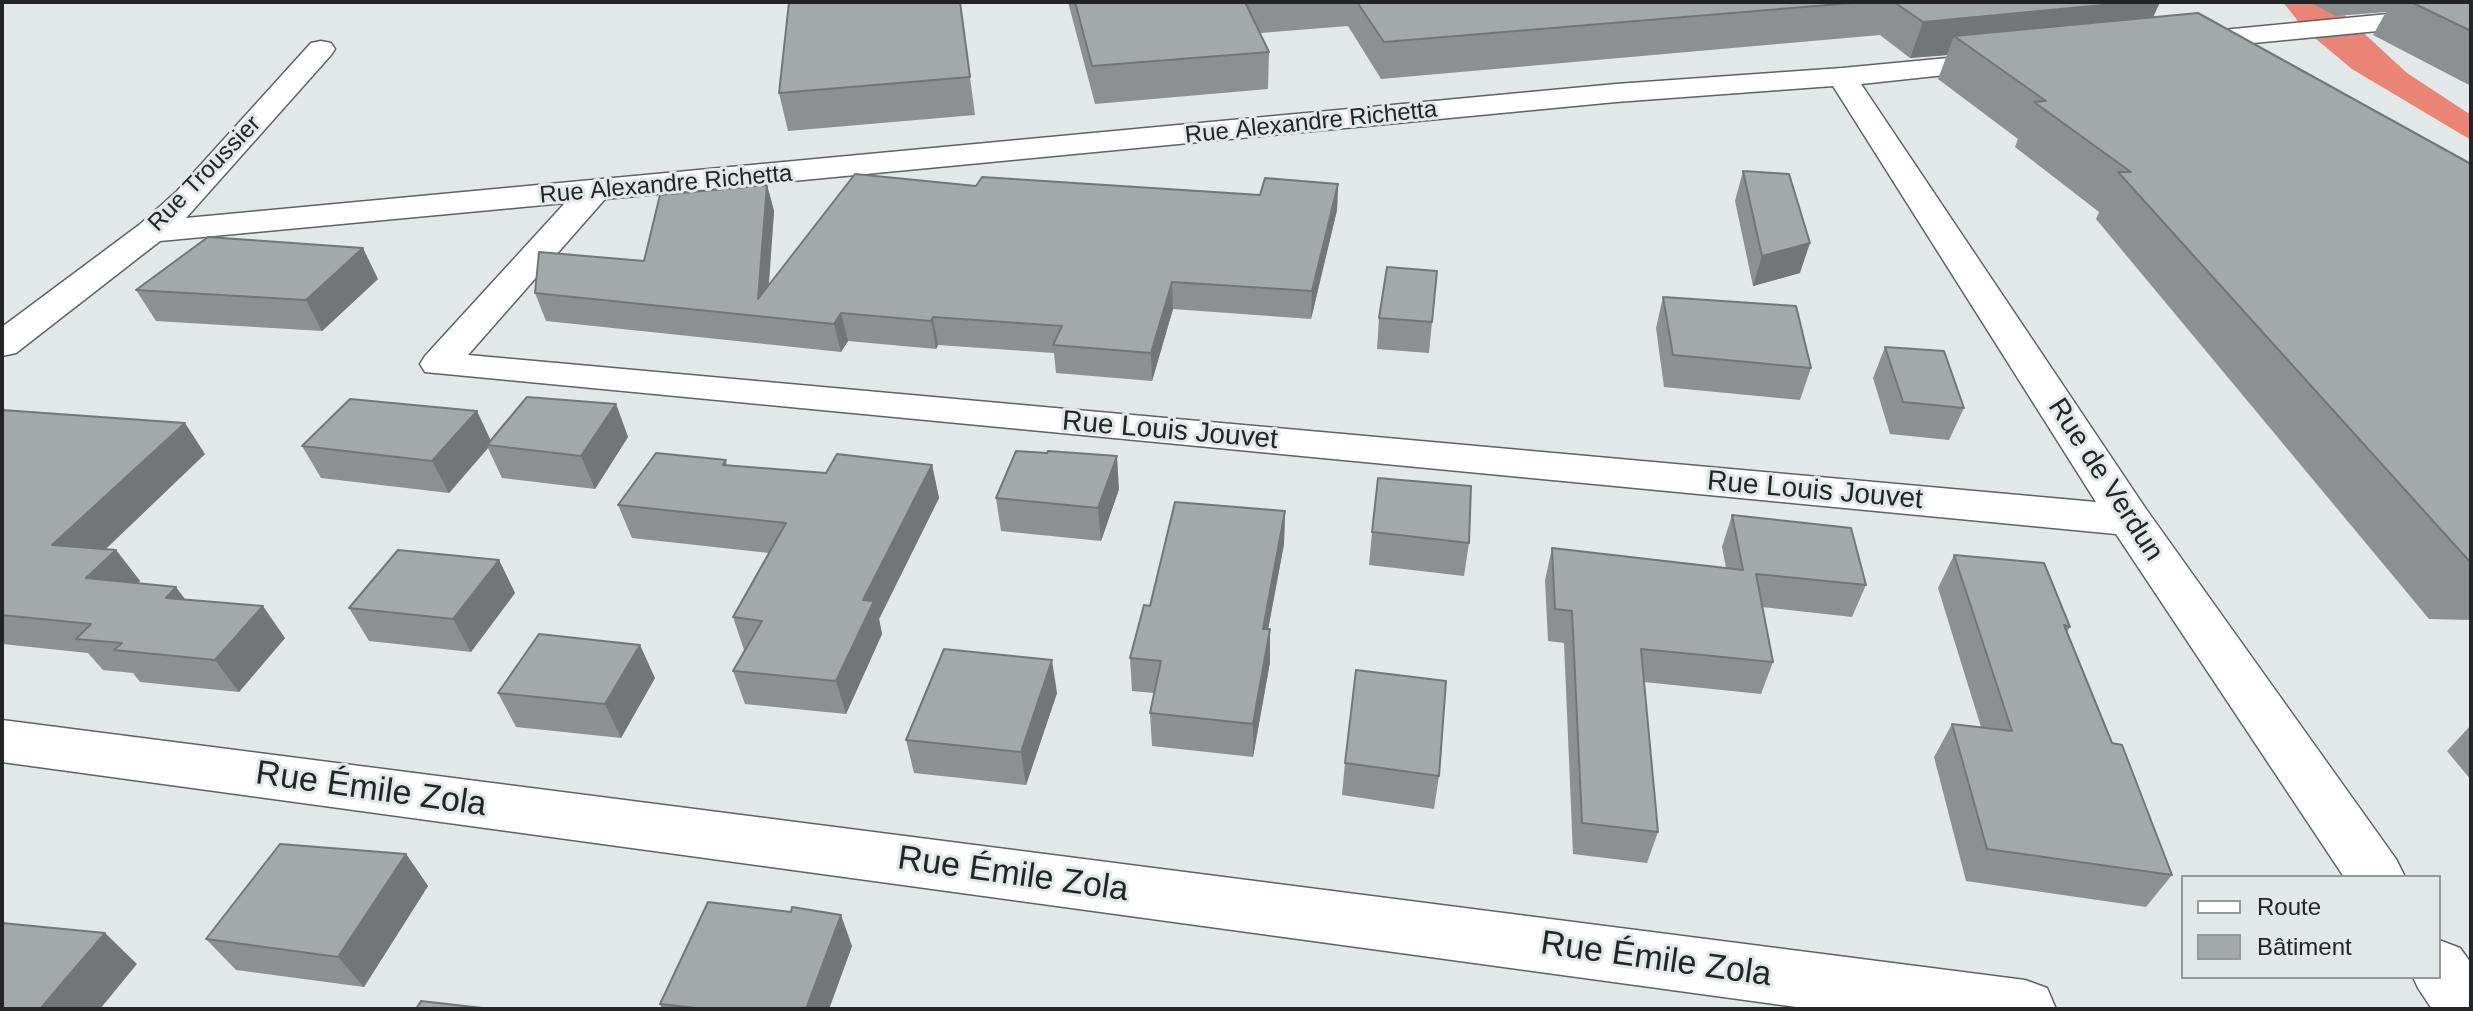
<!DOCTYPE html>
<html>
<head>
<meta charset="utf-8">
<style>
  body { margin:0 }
  #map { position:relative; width:2473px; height:1011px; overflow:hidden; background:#e2e7e8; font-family:Helvetica,sans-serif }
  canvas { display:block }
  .frame { position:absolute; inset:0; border:4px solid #222425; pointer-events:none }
  .legend { position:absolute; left:2181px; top:875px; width:260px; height:104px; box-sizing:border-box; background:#e2e7e8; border:2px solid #95999a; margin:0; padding:10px 14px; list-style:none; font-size:24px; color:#222425 }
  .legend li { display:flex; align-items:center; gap:16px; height:40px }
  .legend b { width:40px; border:2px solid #95999a }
</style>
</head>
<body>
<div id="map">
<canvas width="2473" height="1011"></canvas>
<div class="frame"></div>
<ul class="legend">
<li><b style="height:10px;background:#fff"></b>Route</li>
<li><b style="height:22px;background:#a3a8a8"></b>Bâtiment</li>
</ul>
</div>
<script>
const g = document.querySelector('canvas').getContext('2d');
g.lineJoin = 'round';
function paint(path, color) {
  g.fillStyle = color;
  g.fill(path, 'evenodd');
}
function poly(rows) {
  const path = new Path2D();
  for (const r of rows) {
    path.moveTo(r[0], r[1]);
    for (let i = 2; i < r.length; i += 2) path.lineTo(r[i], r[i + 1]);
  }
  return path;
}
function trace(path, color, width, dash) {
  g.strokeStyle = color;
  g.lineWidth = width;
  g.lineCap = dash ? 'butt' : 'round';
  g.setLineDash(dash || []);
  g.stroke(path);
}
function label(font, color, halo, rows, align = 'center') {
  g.font = font + ' Helvetica,sans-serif';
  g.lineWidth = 6;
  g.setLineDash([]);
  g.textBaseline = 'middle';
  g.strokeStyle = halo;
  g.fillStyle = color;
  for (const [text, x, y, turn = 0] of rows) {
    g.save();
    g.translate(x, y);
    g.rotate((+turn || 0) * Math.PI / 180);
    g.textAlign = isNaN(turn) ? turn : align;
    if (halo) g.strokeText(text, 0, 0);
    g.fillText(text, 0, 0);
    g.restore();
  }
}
const water = poly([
  [2283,2,2330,2,2407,73,2471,115,2471,140,2352,69,2304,29]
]);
const minor = poly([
  [2471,6,2471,22,2181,50,2171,48,2167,42,2171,36,2181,34,2471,6],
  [321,41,331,43,335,49,331,55,186,218,1616,84,1842,68,2001,53,2011,55,2015,61,2011,67,2001,69,1861,84,2146,509,2396,859,2405,877,2344,877,2116,534,425,372,420,364,425,356,565,203,160,241,16,353,2,356,2,327,139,225,177,191,311,43,321,41],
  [1833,86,2096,502,468,355,605,199,1616,102,1833,86],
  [2,720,2025,980,2047,988,2056,1009,1811,1009,2,762,2,720],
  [2439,940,2460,948,2471,963,2471,1009,2432,1009,2418,988,2413,977,2439,977,2439,940]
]);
const wall = poly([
  [960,2,975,115,788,131,779,93],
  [1068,2,2160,2,2153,17,2471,164,2471,620,2429,619,2096,219,2099,212,2015,147,2018,139,1938,79,1947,55,1910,58,1880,35,1381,79,1348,26,1260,33,1269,52,1268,89,1095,104],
  [2309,2,2471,2,2471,86,2373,35,2386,12,2336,16],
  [1743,171,1800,273,1753,286,1735,201],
  [1338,184,1337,210,1311,319,1173,309,1152,381,1056,373,1054,353,938,345,936,349,848,341,841,352,546,321,535,293,644,261,767,185,774,211,769,285,976,186,1260,195],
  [1437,271,1429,353,1377,349,1379,318],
  [378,279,322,331,156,321,136,290],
  [1663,297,1811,368,1800,400,1664,387,1656,328],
  [1885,347,1964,408,1949,440,1890,434,1873,378],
  [616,404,628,437,595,489,502,478,488,448,449,493,321,478,302,446,491,440],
  [2,410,205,454,106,549,116,550,140,581,138,583,186,600,285,638,239,692,140,682,133,673,103,670,88,653,2,644],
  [726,460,727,465,826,473,932,465,939,498,879,619,882,634,846,714,745,704,733,671,744,650,733,617,769,553,632,538,618,505],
  [1119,489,1101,541,1001,531,996,498],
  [1285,511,1284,544,1268,629,1270,629,1270,662,1253,757,1152,746,1150,713,1154,693,1132,691,1130,658,1150,606],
  [1732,515,1866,585,1852,617,1762,607,1773,662,1761,694,1644,682,1658,832,1647,863,1573,854,1564,643,1548,641,1545,580,1552,548,1726,568,1722,547],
  [1372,532,1469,543,1464,576,1369,565],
  [1954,555,2070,627,2067,632,2112,743,2172,875,2146,907,1966,881,1934,757,1952,724,1981,727,1938,588],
  [499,560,515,593,471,652,369,641,349,608],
  [655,678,621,738,516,727,498,693],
  [1057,693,1026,785,914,773,906,740],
  [2471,725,2471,780,2447,751],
  [1345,763,1439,776,1434,809,1342,795],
  [406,854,428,886,364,987,236,970,206,939],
  [852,946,829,1009,662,1009,660,1004]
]);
const shadedWall = poly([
  [2135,2,2160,2,2145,35,1954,36,1947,55,1910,58,1923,22],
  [1338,184,1337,210,1311,319,1312,291],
  [767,185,774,211,766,317,758,299],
  [1810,243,1800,273,1753,286,1762,256],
  [363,248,378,279,322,331,306,300],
  [1172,282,1173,309,1152,381,1151,353],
  [841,313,848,341,841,352,834,324],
  [933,317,938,345,936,349,931,321],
  [616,404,628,437,595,489,581,456],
  [477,411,492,443,487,445,488,448,449,493,432,461],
  [185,423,205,454,77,576,52,545],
  [1117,456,1119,489,1101,541,1098,508],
  [932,465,939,498,879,619,882,634,846,714,836,681,863,600],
  [1285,511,1284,544,1262,662,1263,629],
  [116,550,140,581,111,610,86,578],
  [499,560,515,593,471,652,453,619],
  [176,587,199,618,166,598],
  [263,606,285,638,239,692,215,660],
  [1270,629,1270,662,1253,757,1253,724],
  [640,645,655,678,621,738,605,704],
  [1052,660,1057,693,1026,785,1021,752],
  [406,854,428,886,364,987,338,957],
  [841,915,852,946,829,1009,806,1009],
  [105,933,137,964,100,1009,40,1009]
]);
const building = poly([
  [789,2,960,2,970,77,779,93,789,2],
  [1075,2,1245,2,1269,52,1092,66,1075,2],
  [1357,2,1864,2,1384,42,1357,2],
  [1894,2,2135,2,1923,22,1894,2],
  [2411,2,2471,2,2471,31,2411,2],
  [2198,13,2471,164,2471,563,2118,172,2131,172,2034,102,2046,101,1954,36,2198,13],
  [1743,171,1789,174,1810,243,1762,256,1743,171],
  [855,174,976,186,982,177,1260,195,1265,178,1338,184,1312,291,1172,282,1151,353,1053,345,1062,326,933,317,931,321,841,313,834,324,535,293,539,252,644,261,660,195,767,185,758,299,855,174],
  [208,237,363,248,306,300,136,290,208,237],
  [1387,267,1437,271,1432,322,1379,318,1387,267],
  [1663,297,1796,306,1811,368,1673,355,1663,297],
  [1885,347,1944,351,1964,408,1903,402,1885,347],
  [527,397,616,404,581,456,487,445,527,397],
  [350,399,477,411,432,461,302,446,350,399],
  [2,410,185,423,52,545,116,550,86,578,176,587,166,598,263,606,215,660,114,650,122,643,76,639,91,624,2,615,2,410],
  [1016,451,1047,453,1048,451,1117,456,1098,508,996,498,1016,451],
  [656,453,726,460,723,465,826,473,837,454,932,465,863,600,874,601,836,681,733,671,762,621,733,617,786,523,618,505,656,453],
  [1378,478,1471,486,1469,543,1372,532,1378,478],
  [1175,502,1285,511,1263,629,1270,629,1253,724,1150,713,1161,661,1130,658,1144,605,1150,606,1175,502],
  [1732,515,1851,528,1866,585,1756,574,1773,662,1641,649,1658,832,1582,823,1572,611,1555,609,1552,548,1743,570,1732,515],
  [398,550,499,560,453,619,349,608,398,550],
  [1954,555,2044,563,2070,627,2064,625,2112,743,2122,745,2172,875,1987,849,1952,724,2012,731,1954,555],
  [539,634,640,645,605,704,498,693,539,634],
  [944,649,1052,660,1021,752,906,740,944,649],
  [1356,670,1446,681,1439,776,1345,763,1356,670],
  [280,844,406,854,338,957,206,939,280,844],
  [708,902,791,912,792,907,841,915,806,1009,705,1009,660,1004,708,902],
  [2,923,105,933,40,1009,2,1009,2,923],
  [421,1001,491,1009,416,1009,421,1001]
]);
const farStreetnames = [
  ["Rue Alexandre Richetta",1311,123,-6],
  ["Rue Troussier",205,174,-46],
  ["Rue Alexandre Richetta",666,185,-5]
];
const streetNames = [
  ["Rue Louis Jouvet",1170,431,5],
  ["Rue de Verdun",2105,480,57],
  ["Rue Louis Jouvet",1815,491,5]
];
const nearStreetnames = [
  ["Rue Émile Zola",371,790,8],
  ["Rue Émile Zola",1013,875,8],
  ["Rue Émile Zola",1656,960,8]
];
paint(water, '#ea8475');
trace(minor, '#5e6262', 3);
paint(minor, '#fff');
paint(wall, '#8c9090');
paint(shadedWall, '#727676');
paint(building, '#a3a8a8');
trace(building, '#727676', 2);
label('24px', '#222425', '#e2e7e8', farStreetnames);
label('28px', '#222425', '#e2e7e8', streetNames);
label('34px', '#222425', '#e2e7e8', nearStreetnames);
</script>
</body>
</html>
